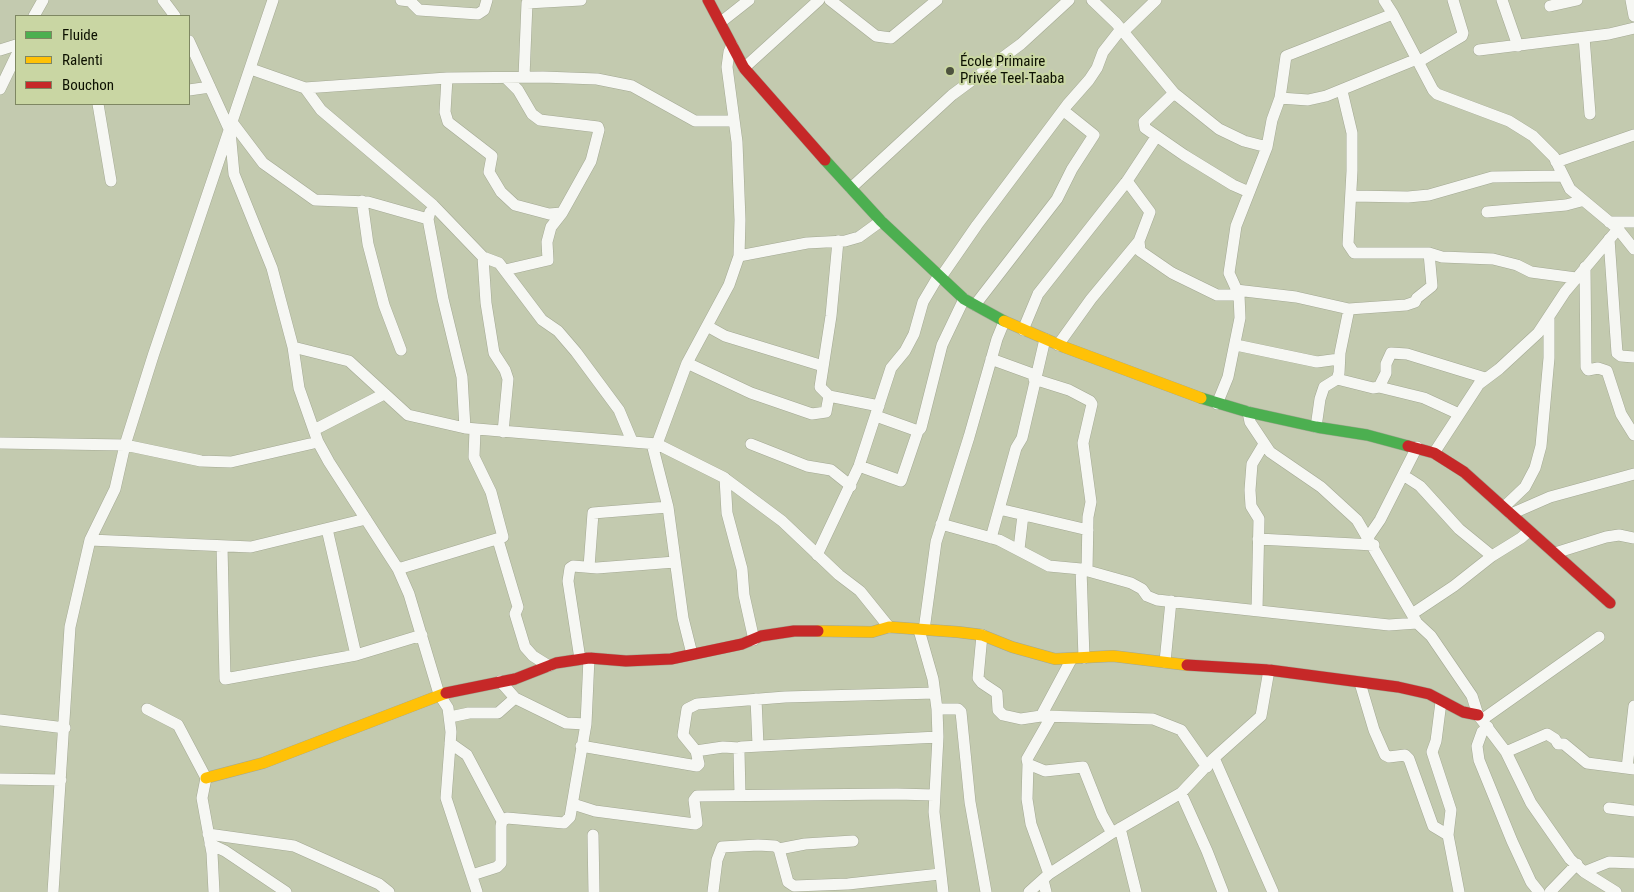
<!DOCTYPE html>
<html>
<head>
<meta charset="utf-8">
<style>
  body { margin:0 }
  #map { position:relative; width:1634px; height:892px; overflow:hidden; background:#c3caaf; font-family:"Roboto Condensed",sans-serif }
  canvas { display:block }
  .legend { position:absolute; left:15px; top:15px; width:175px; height:90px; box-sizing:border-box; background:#c9d6a3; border:1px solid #7e8762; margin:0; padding:6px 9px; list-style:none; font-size:15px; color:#0d1101 }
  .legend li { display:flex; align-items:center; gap:10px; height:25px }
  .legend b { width:25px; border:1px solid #7e8762 }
</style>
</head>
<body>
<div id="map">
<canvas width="1634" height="892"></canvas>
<ul class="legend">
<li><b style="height:6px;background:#4caf50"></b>Fluide</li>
<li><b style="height:6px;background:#ffc107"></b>Ralenti</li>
<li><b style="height:6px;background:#c62828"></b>Bouchon</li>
</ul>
</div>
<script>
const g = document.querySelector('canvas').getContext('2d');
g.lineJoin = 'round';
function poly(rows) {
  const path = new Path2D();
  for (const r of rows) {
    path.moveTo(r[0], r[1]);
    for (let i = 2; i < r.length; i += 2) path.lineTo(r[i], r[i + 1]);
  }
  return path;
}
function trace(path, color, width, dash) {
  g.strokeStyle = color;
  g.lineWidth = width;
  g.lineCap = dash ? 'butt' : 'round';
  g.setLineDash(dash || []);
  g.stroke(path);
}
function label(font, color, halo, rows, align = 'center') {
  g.font = font + ' "Roboto Condensed",sans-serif';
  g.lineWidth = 4.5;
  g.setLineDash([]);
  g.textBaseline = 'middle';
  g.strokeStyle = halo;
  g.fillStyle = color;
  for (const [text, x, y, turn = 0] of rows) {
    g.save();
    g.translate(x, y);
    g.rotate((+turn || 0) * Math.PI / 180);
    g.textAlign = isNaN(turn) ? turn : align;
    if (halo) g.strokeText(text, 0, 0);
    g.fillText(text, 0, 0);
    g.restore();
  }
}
const street = poly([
  [163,0,175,16],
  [401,0,410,1,419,10,478,14,484,10,487,0],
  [830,0,876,36,891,38,937,0],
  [1092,0,1116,23,1174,93,1219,129,1244,141,1267,147],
  [1384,0,1393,14,1433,90,1437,94,1509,121,1533,136,1554,157,1570,189,1618,229,1634,249],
  [1502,0,1518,46],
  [1631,0,1634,16],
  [1550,6,1577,0],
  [34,16,43,0],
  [721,22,749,0],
  [1123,32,1156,0],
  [1584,37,1590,114],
  [189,41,230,131,234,174,272,268,293,347,349,361,408,415,465,428,657,444,723,477,782,521,839,575,860,591,889,627],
  [0,50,16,45],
  [1479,50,1609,34,1634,28],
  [1418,62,1462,36,1463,33,1453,0],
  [744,68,819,0],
  [251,69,305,88,321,110,433,205,483,257,499,263,542,320,558,331,576,352,619,410,632,441],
  [524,77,527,3,581,0],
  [447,78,445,112,448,122,492,156,489,172,501,192,515,205,549,214,562,213],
  [305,88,447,78,543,77,597,79,632,86,695,121,734,121],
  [0,89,16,56],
  [189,90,210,87],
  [1342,91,1352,133,1352,171,1348,244,1354,253,1429,253,1442,257,1493,259,1517,265,1531,272,1576,278],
  [1174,93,1144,122,1145,128,1184,155,1233,185,1249,192],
  [1280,98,1308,100,1326,96,1417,59],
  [98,104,111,181],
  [232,122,263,163,315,200,368,202,428,219],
  [1556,162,1634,135],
  [1127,181,1150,212,1139,241,1140,251,1172,273,1217,295,1239,295],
  [851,188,952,95,1021,44,1069,0],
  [1352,196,1408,197,1429,195,1492,177,1563,176],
  [362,201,368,244,384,305,401,350],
  [430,212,428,219,443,299,462,377,465,428],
  [1487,212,1566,205,1581,201],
  [1609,222,1634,222],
  [1609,239,1617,353,1621,356,1634,357],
  [838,241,831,316,820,387,829,396,879,406],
  [739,256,807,243,845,241,859,237,881,221],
  [483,257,486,303,494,353,505,370,508,379,503,432],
  [1585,267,1586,367,1588,370,1598,368,1607,371,1621,414,1634,435],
  [505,270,548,260,547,242,551,227,562,213,591,161,599,130,598,127,540,120,532,114,518,90,506,78],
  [941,277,977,225,1067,105,1089,80,1097,68,1103,52,1121,29],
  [1236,290,1296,297,1349,309,1406,305,1415,302,1417,298,1432,286,1429,253],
  [975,305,1057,199,1072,169,1094,135,1064,111],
  [707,326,725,336,823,366],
  [1023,330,1038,294,1127,181,1156,137],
  [1058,345,1091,299,1139,241],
  [1236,345,1317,362,1339,359],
  [293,347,299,388,318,442,329,462,398,569,409,594,439,694,448,708,451,732,446,798,477,892],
  [991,359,1035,375],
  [687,363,751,393,812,414,826,412,829,396],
  [1034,379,1069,390,1090,401,1092,404,1083,443,1091,502,1088,517,1087,571],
  [1337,379,1373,388,1379,387,1386,373,1386,364,1391,353,1407,354,1485,378],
  [1379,387,1424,398,1459,414],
  [1217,404,1228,377,1240,318,1239,295,1229,273,1236,226,1267,147,1272,120,1280,98,1286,56,1393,14],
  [1248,412,1250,422,1270,452,1321,487,1357,520,1417,623,1431,636,1472,696,1478,715,1506,752,1531,803,1570,859,1584,872,1616,892],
  [876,416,918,431,921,428,942,345,964,299],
  [1316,427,1320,399,1324,387,1337,379,1339,373,1340,353,1349,309],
  [314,430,384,394],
  [0,443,125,445,201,461,231,462,318,442],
  [652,444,668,507,683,618,692,654],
  [657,444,687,363,729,285,739,256,740,220,737,142,727,67,729,52,732,45],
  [751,444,807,466,831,470,851,486],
  [1434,453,1479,384,1499,369,1538,333,1565,292,1618,229],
  [859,466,901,481,918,431],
  [1403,475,1420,486,1459,529,1492,556,1454,586,1412,614],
  [725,478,727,513,742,569,744,595,754,640],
  [1504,507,1525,487,1535,468,1541,446,1549,358,1549,319],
  [999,509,1088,530],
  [1511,514,1550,497,1634,474],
  [941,524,999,540,1049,566,1081,569,1131,583,1142,589,1147,596,1157,600,1361,622,1389,625,1417,623],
  [327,529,356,655],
  [1369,536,1380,520,1417,447],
  [991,538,1016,448,1022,438,1045,339],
  [1258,539,1374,545],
  [90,540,251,547,366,519],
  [498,540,518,607,515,614,525,647,533,656,549,666],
  [222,546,225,679,356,655,422,635],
  [1019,549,1023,515],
  [1555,553,1606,537,1619,535,1634,538],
  [817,555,859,466,891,368,905,351,914,334,923,302,939,275],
  [1492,556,1521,538,1529,531],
  [589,567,593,513,668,507],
  [398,569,503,537,491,492,474,457,475,430],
  [1081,569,1084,658],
  [1257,610,1259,519,1251,506,1250,490,1252,464,1264,444],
  [919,630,933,679,937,709,938,737,934,812,943,892],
  [924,630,936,542,969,437,997,339,1004,322],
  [982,635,978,678,982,683,997,693,998,710,1003,715,1021,719,1041,716,1153,719,1181,730,1207,767],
  [580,659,568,581,570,568,573,566,597,568,675,562],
  [1165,662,1171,601],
  [500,681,515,698,566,723,586,724],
  [1360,683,1374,730,1385,755,1389,757,1405,755,1409,759,1433,826,1448,835],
  [756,699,758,745],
  [1441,702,1436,741,1432,752,1451,810,1448,835,1459,892],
  [147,709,178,725,206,778,202,798,212,853,214,892],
  [937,709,958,709,961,712,970,802,986,892],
  [1041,716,1071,660],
  [450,717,469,713,498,713,515,698],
  [1051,717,1027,759,1028,764,1045,771,1083,767,1102,815,1112,833],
  [1483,719,1599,637],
  [0,720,65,728],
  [1488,727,1482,732,1477,746,1479,760,1512,841,1531,882,1539,892],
  [450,743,467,755,502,821],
  [581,746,697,766,699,764,696,751,683,735,687,709,697,704,785,697,935,693],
  [696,751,723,747,739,748],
  [1506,752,1547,734,1555,739,1558,744,1564,744,1587,763,1634,769],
  [1214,758,1273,892],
  [1028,764,1027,799,1031,824,1049,874],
  [1627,768,1634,706],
  [0,779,61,780],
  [1181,793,1207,851,1223,892],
  [740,795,739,751,741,747,938,737],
  [573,804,595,811,695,824,697,823,694,800,697,796,897,794,934,795],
  [1609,808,1634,811],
  [1120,828,1136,892],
  [208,834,294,846,379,884,389,892],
  [593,835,594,892],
  [210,844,225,851,286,892],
  [779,849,788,882,794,886,848,884,940,874],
  [1584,872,1609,862,1634,863],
  [472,875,497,867,501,863,501,826,502,821,507,818,564,823,570,817,586,724,589,658],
  [1043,880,1046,892],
  [53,892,70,627,90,540,115,489,125,445,153,356,273,0],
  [713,892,717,860,722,847,758,845,775,846,779,849,805,844,853,841],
  [1029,892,1049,874,1112,833,1181,793,1214,758,1261,716,1269,670],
  [1550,892,1577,864]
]);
const fast = poly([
  [825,160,881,221,964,299,1004,321],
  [1201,398,1248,412,1316,427,1367,435,1408,446]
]);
const slow = poly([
  [1004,321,1064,347,1201,398],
  [818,631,872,632,889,627,958,632,982,635,1012,647,1055,659,1113,656,1187,665],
  [206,778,263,763,446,693]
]);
const jam = poly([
  [708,0,744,68,825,160],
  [1408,446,1434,453,1464,472,1610,603],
  [1187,665,1269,670,1398,687,1429,694,1463,712,1478,715],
  [446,693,515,679,556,663,589,658,626,661,671,659,742,644,761,636,794,631,818,631]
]);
const markers = [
  [950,71,5,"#4d523e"]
];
const poiNames = [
  ["École Primaire",960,62],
  ["Privée Teel-Taaba",960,79]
];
trace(street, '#a3a893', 12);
trace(fast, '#a3a893', 12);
trace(slow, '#a3a893', 12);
trace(jam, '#a3a893', 12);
trace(street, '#f6f7f3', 11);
trace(fast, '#4caf50', 11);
trace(slow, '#ffc107', 11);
trace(jam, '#c62828', 11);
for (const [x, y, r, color] of markers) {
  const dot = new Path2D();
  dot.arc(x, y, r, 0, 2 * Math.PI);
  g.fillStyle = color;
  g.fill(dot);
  trace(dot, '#c9d6a3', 2);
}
label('15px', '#0d1101', '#c9d6a3', poiNames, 'left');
</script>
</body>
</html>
